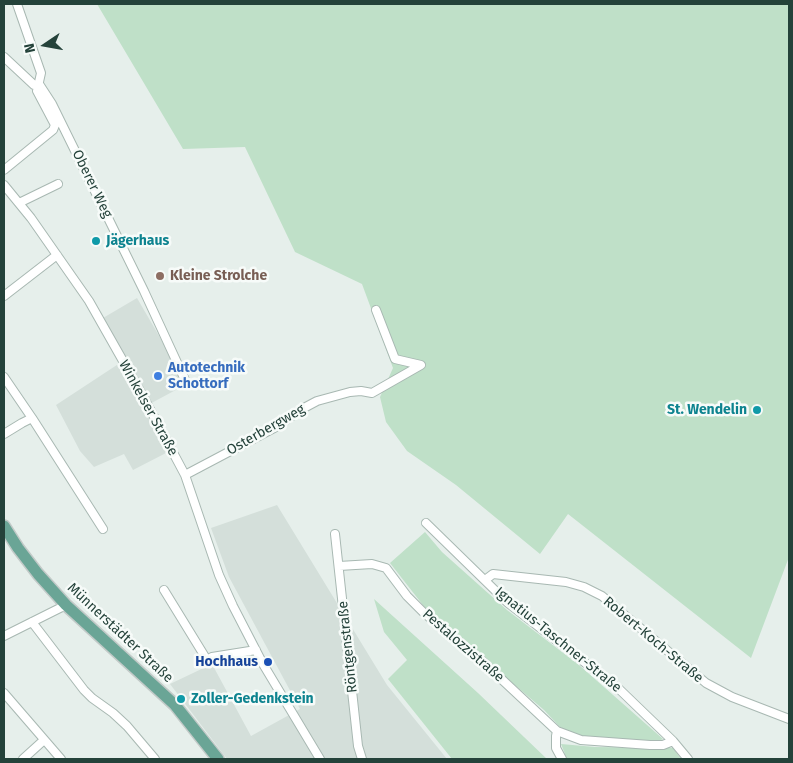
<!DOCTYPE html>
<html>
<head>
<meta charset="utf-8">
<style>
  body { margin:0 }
  #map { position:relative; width:793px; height:763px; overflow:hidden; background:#e6efeb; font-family:"Fira Sans",sans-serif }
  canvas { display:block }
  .frame { position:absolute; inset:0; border:5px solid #24423a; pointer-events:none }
  .north { position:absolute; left:20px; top:20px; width:50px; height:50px; -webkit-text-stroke:4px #f7fbf9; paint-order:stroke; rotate:258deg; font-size:14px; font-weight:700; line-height:20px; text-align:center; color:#24423a }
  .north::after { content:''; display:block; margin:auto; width:18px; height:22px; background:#24423a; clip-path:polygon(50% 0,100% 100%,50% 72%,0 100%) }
</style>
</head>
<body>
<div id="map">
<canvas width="793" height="763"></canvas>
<div class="frame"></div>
<div class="north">N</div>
</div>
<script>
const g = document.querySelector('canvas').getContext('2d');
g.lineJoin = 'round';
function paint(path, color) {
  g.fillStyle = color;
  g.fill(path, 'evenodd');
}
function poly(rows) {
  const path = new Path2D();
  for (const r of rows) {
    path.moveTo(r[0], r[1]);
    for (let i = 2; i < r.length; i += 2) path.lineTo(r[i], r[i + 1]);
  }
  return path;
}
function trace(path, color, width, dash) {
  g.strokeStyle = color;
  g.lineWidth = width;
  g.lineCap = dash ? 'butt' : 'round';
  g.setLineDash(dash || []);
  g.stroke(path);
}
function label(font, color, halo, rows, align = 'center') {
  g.font = font + ' "Fira Sans",sans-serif';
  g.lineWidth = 5;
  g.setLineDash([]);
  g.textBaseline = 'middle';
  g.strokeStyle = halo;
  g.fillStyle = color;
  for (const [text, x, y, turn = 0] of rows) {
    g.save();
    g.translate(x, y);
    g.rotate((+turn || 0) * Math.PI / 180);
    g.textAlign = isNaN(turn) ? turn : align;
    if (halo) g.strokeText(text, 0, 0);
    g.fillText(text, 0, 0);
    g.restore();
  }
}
const built = poly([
  [137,298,187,384,144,407,166,453,133,470,124,454,94,467,80,451,56,405,126,359,103,318],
  [277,505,387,685,447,759,227,759,170,684,212,664,251,736,300,709,229,577,211,528]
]);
const green = poly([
  [97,4,789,4,789,557,751,658,568,514,540,554,456,485,407,451,386,422,380,397,393,368,362,284,295,252,245,147,183,149],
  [425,532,442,552,507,610,579,665,663,739,659,741,580,737,560,727,544,710,426,609,390,563],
  [374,599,478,693,547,759,452,759,388,679,407,660,384,632],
  [561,744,595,747,673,748,681,759,567,759]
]);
const street = poly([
  [4,57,34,85,39,84,52,104,144,291,186,382],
  [4,170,53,130,55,125,37,91,41,73,17,4],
  [4,185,31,218,89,301,144,398,185,475,219,575,233,606,263,664,320,759],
  [19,203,58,184],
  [4,296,57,255],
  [4,377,32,418,103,529],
  [4,434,22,423,32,418],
  [185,475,274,428,302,409,317,401,350,392,361,391,372,393,421,365,395,359,376,310],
  [426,523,507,602,619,689,673,741,688,759],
  [335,534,358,746,362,759],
  [339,566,372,564,386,568,407,596,424,613,480,659,557,731,581,740,650,745,663,745,673,741],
  [485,580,493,574,566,582,584,587,602,596,706,683,732,697,789,719],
  [164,590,207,660,212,657,256,650],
  [32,622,84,690,92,698,113,713,127,726,155,759],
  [4,636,66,605],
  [4,693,61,759],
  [557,731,556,736,556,748,562,759],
  [23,759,44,740]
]);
const primary = poly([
  [4,526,18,548,38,574,66,605,175,705,218,759]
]);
const markers = [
  [96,241,5,"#0f9aa8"],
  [160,276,5,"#8d6e63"],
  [158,376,5,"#3f7fe0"],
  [757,410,5,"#0f9aa8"],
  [268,662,5,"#1a4fb4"],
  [181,699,5,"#0f9aa8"]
];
const streetNames = [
  ["Oberer Weg",92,184,64],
  ["Winkelser Straße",148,408,61],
  ["Osterbergweg",266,430,-30],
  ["Münnerstädter Straße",120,633,43],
  ["Ignatius-Taschner-Straße",558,640,39],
  ["Robert-Koch-Straße",653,640,40],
  ["Pestalozzistraße",463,646,41],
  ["Röntgenstraße",348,647,-96]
];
const cultureNames = [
  ["Jägerhaus",106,241],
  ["St. Wendelin",747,410,"right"],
  ["Zoller-Gedenkstein",191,699]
];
const educationNames = [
  ["Kleine Strolche",170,276]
];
const shopNames = [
  ["Autotechnik",168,368],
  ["Schottorf",168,384]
];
const transitNames = [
  ["Hochhaus",258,662]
];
paint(built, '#d4dfda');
paint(green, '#bfe0c8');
trace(street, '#a8b8b2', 10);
trace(primary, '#c2cac8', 14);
trace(street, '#fff', 8);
trace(primary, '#6aa596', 11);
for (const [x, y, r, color] of markers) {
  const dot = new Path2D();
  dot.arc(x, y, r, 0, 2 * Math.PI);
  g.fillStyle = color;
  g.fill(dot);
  trace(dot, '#f7fbf9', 2);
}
label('14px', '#24423a', '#f7fbf9', streetNames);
label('bold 14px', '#0d838f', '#f7fbf9', cultureNames, 'left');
label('bold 14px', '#785e54', '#f7fbf9', educationNames, 'left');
label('bold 14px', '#366cbe', '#f7fbf9', shopNames, 'left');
label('bold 14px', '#164399', '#f7fbf9', transitNames, 'right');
</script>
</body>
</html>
